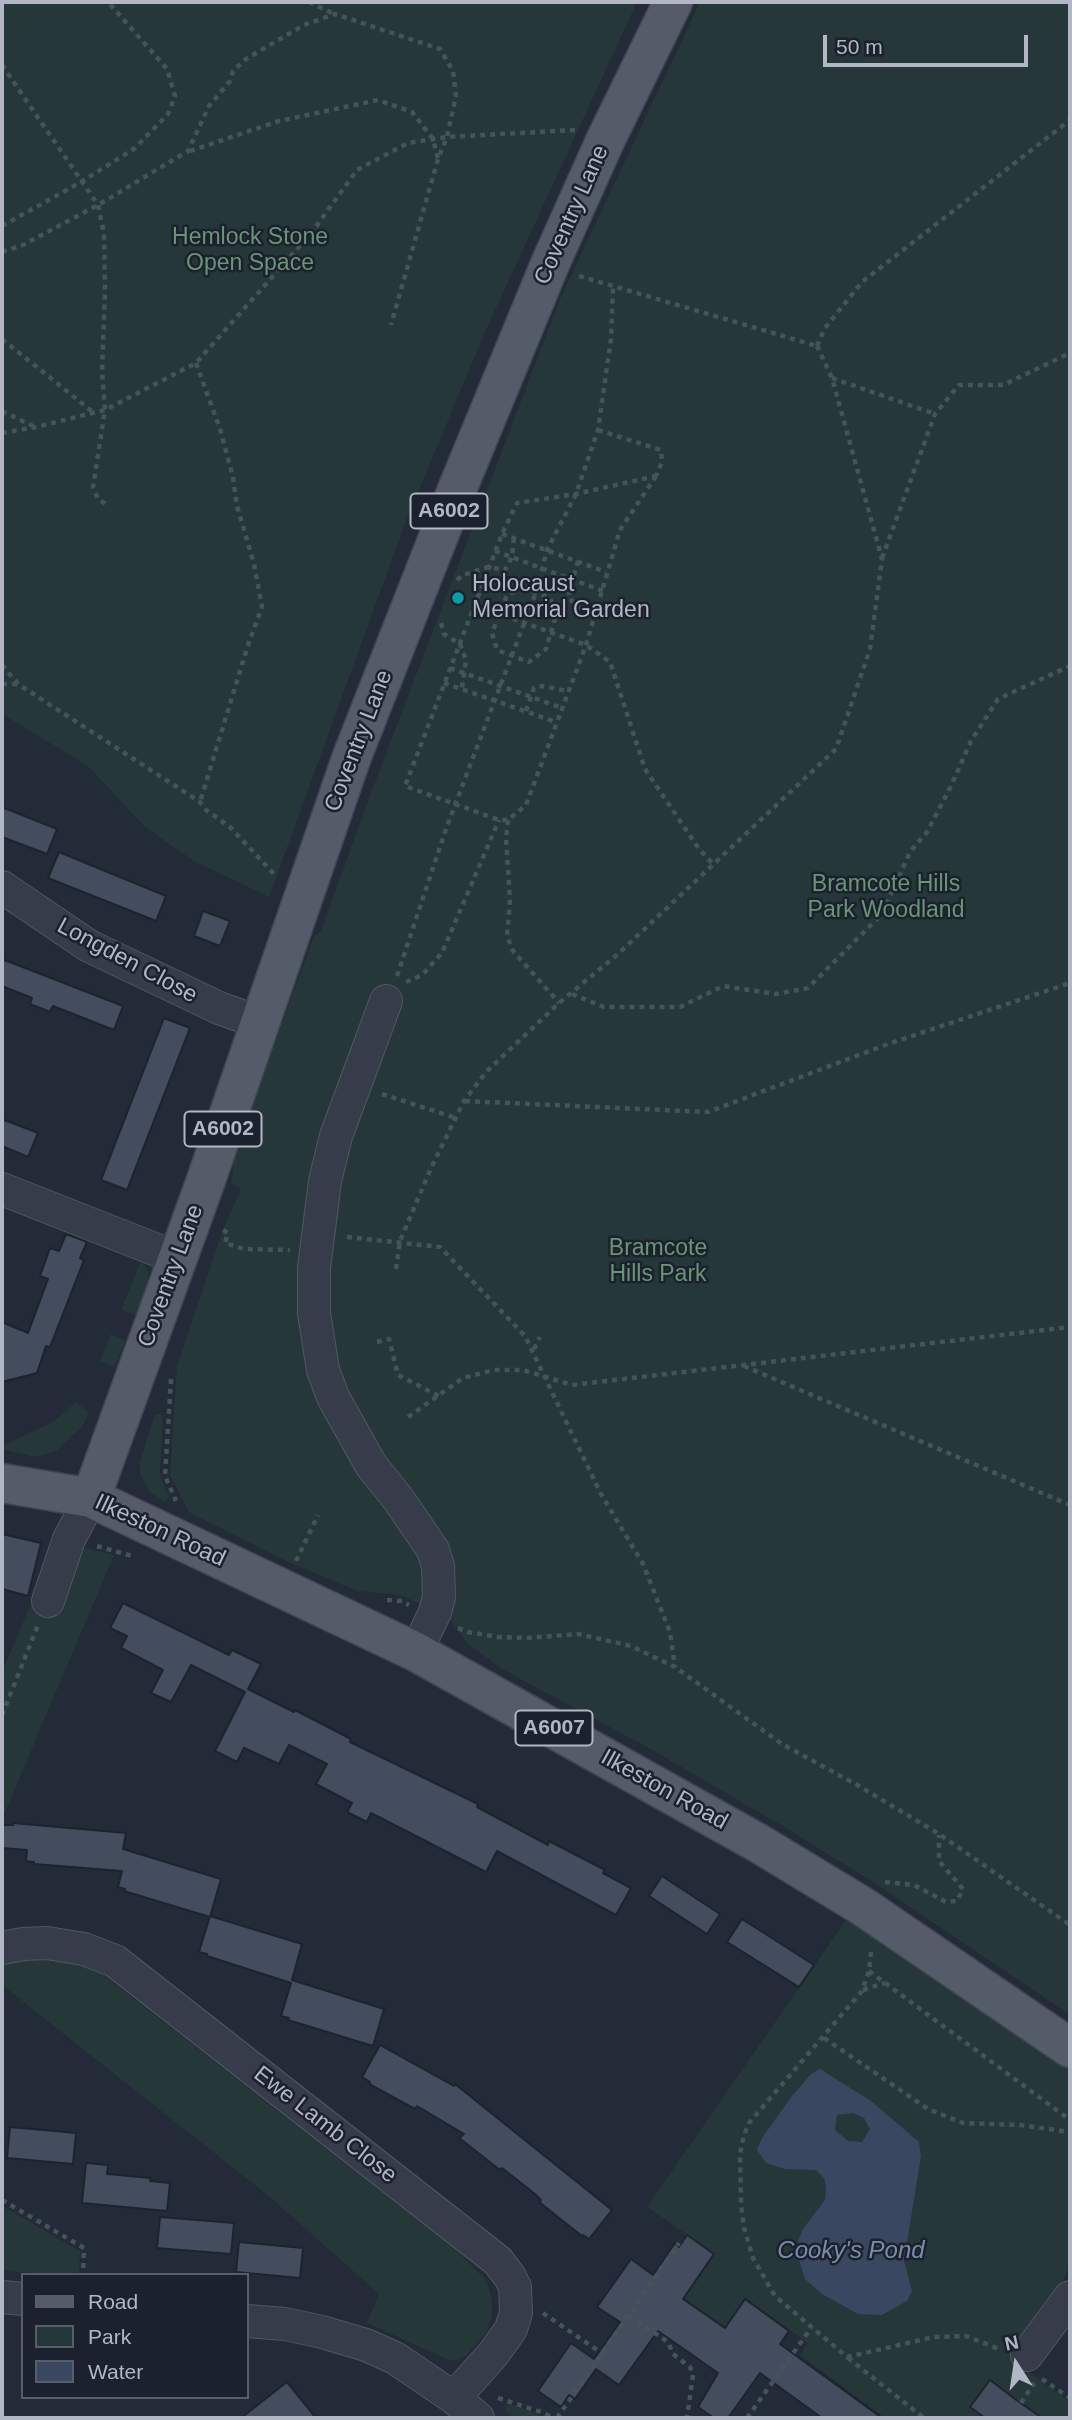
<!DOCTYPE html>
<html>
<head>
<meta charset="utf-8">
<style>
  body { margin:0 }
  #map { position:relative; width:1072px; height:2420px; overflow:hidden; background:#232a38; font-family:Arial,sans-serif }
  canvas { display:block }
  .frame { position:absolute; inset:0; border:4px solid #b1b7c5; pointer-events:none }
  .legend { position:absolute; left:21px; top:2273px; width:228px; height:126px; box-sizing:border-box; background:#1b212d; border:2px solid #575d6a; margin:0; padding:9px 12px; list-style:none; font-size:21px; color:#b1b7c5 }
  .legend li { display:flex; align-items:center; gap:14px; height:35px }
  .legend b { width:35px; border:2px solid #575d6a }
  .north { position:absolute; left:981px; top:2329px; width:70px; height:70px; -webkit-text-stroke:5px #1b212d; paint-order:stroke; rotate:348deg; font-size:19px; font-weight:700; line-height:28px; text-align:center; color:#b1b7c5 }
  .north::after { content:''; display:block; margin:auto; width:24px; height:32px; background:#b1b7c5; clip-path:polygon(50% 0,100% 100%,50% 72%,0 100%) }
  .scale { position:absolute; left:823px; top:35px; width:205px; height:32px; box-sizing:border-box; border:4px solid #b1b7c5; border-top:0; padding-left:9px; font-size:21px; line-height:24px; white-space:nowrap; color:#b1b7c5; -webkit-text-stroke:5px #1b212d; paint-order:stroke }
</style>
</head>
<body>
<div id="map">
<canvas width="1072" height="2420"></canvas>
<div class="frame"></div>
<ul class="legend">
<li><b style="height:9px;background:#545b69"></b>Road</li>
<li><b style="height:19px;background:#26373a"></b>Park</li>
<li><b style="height:19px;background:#394761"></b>Water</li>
</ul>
<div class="north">N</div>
<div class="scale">50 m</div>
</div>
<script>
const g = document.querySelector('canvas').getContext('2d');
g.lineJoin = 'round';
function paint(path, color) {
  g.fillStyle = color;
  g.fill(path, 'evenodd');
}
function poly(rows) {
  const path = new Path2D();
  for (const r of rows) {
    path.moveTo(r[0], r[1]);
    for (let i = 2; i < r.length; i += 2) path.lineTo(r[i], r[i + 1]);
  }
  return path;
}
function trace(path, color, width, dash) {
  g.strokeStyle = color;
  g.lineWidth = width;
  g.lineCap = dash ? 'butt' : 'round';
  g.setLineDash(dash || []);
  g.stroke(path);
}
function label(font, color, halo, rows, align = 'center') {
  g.font = font + ' Arial,sans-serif';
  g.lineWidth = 5;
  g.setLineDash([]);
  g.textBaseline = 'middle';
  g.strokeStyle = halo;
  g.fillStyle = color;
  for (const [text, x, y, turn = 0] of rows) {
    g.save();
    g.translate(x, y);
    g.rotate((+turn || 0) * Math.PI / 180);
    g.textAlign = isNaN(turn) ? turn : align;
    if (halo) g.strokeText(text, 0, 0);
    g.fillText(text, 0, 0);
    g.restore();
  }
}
const green = poly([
  [2,2,637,2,485,332,406,521,269,897,194,861,145,827,88,766,2,714],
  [700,2,1070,2,1070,2015,876,1884,786,1828,649,1748,502,1669,467,1643,449,1618,401,1595,358,1591,288,1562,189,1512,170,1475,177,1366,224,1227,241,1189,231,1183,235,1153,314,936,321,931,369,798,560,299],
  [141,1261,148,1271,149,1282,137,1316,121,1310],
  [111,1334,125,1341,114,1367,100,1361],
  [76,1402,89,1413,82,1427,56,1451,34,1457,2,1449,2,1446,53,1422],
  [155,1414,163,1415,160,1471,161,1479,169,1497,165,1502,149,1491,140,1473,140,1462],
  [56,1541,114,1555,2,1819,2,1672,32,1601,36,1603],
  [846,1920,1070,2069,1070,2264,1054,2300,1011,2359,1070,2402,1070,2418,885,2418,800,2355,808,2343,745,2298,725,2327,684,2298,715,2254,647,2207],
  [57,1955,97,1970,457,2251,487,2281,492,2302,492,2316,487,2332,466,2356,451,2361,367,2323,379,2294,270,2197,2,1985,2,1960],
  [2,2206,80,2251,79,2275,47,2275,2,2270],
  [506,2404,520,2407,545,2418,513,2418,505,2411]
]);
const water = poly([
  [820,2069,871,2101,919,2142,921,2156,904,2261,912,2291,907,2301,882,2315,858,2314,822,2294,805,2279,799,2260,798,2241,803,2229,825,2200,826,2188,824,2178,816,2170,785,2169,766,2163,757,2150,762,2138,792,2096,811,2074],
  [853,2113,864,2118,870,2129,862,2142,848,2141,835,2130,837,2115]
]);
const building = poly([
  [2,807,57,829,47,854,2,837,2,807],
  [59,852,166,896,156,921,48,878,59,852],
  [203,911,230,921,220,946,194,936,203,911],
  [2,959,123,1006,114,1030,53,1006,50,1012,30,1004,32,998,2,986,2,959],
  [164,1018,190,1028,127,1190,101,1180,164,1018],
  [2,1119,38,1133,28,1157,2,1146,2,1119],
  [66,1234,87,1242,80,1258,84,1260,50,1347,46,1346,37,1373,2,1382,2,1322,28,1333,48,1279,40,1276,50,1248,59,1251,66,1234],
  [2,1534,41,1543,28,1596,2,1589,2,1534],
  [123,1603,229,1655,232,1650,261,1664,248,1689,294,1712,295,1710,351,1739,350,1742,478,1804,477,1807,548,1845,549,1841,605,1870,603,1873,631,1888,616,1915,497,1851,486,1872,371,1813,367,1822,347,1812,352,1803,316,1784,327,1764,289,1745,279,1764,244,1748,237,1762,215,1751,245,1692,191,1665,171,1702,151,1693,163,1670,121,1648,127,1636,110,1628,123,1603],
  [13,1823,126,1833,123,1849,221,1879,210,1917,124,1891,125,1889,118,1887,122,1871,34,1864,34,1862,26,1861,27,1850,2,1848,2,1825,13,1825,13,1823],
  [662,1876,720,1914,707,1934,649,1896,662,1876],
  [210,1916,302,1944,292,1980,384,2009,373,2046,288,2020,289,2018,281,2016,291,1983,207,1956,207,1954,199,1952,210,1916],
  [742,1919,814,1965,799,1987,727,1942,742,1919],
  [380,2045,454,2086,455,2084,612,2210,589,2239,583,2235,582,2236,539,2202,541,2200,535,2194,502,2168,500,2170,459,2138,464,2134,417,2106,415,2109,369,2084,370,2082,362,2077,380,2045],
  [10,2127,76,2133,73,2164,7,2158,10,2127],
  [86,2163,108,2165,107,2174,151,2178,150,2181,170,2183,167,2211,82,2203,86,2163],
  [160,2217,234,2223,231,2254,157,2248,160,2217],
  [687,2235,714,2254,683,2299,725,2328,745,2299,789,2331,780,2344,882,2418,822,2418,760,2373,728,2418,714,2418,698,2407,718,2373,658,2331,619,2385,596,2369,575,2399,569,2395,561,2407,538,2391,571,2343,594,2359,620,2322,597,2307,631,2259,653,2275,675,2243,679,2247,687,2235],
  [239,2242,303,2248,300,2278,236,2272,239,2242],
  [990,2380,1015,2399,1042,2418,985,2418,970,2407,990,2380],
  [287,2382,316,2418,241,2418,287,2382]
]);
const path = poly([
  [309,2,334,14],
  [2,65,98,205,104,234,105,290,102,371,105,410,93,487,98,499,109,506],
  [190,151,279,121,378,100,412,112,433,139,438,159],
  [2,226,81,182,135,148,168,114,175,96,167,69,108,2],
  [2,252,23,245,98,205,188,151,209,106,230,81,233,71,246,59,304,25,335,14,440,49,453,71,456,96,447,137,438,159,391,325],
  [579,276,817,346],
  [2,339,94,413],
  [817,346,825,328,862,282,1070,120],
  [196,363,220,429,233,477,237,506,254,564,262,607,248,645,200,802],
  [832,378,935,414],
  [2,411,35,427],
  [598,430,661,450,662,462,656,476],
  [2,433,36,427,105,410,196,363,312,232,357,170,408,143,447,137,575,130],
  [656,476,620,530,586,645,526,805,508,820,499,820,405,786,502,534,517,503,576,494,656,476],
  [502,534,606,572],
  [495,551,603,591],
  [882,558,935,414,959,385,1003,385,1070,353],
  [578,561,568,596,576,606,596,616],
  [457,580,463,575,489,567,505,570,512,557,514,538],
  [523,588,550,598,556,615,546,649,529,662,497,650,492,633,507,595,523,588],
  [475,605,586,645,610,662,645,769,699,849,713,864],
  [441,623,444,634,460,644,466,660,462,688],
  [2,665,18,684,200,802,206,810,230,827,274,874,273,877],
  [450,668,562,708],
  [444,683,556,722],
  [2,684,17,684],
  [526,711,534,688,543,686,567,691],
  [508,820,506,838,510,900,507,936,513,951,559,1003],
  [397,976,447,826,536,592,547,550,576,494,598,430,611,339,613,287],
  [406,982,422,975,442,953,499,820],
  [572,994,604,1007,680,1007,723,986,776,994,808,988,882,914,910,852,927,832,951,786,971,741,998,699,1070,666],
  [382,1094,456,1118],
  [465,1101,708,1112,888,1044,1070,983],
  [223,1230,228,1233,225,1243,244,1249,290,1250],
  [347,1237,440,1247,525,1336,601,1494,643,1564,670,1632,675,1667],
  [396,1269,400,1241,431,1168,464,1101,486,1072,559,1003,618,954,836,749,870,649,882,559,832,378,817,346],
  [377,1342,389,1339,398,1375,439,1396],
  [534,1349,540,1337],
  [744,1366,1070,1505],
  [171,1379,165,1476,176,1501],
  [408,1417,463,1378,494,1370,523,1370,572,1385,1070,1327],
  [97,1546,132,1556],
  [295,1558,297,1559,318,1515],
  [387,1600,402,1601,409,1605],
  [458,1628,468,1632,498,1637,527,1638,578,1634,631,1646,675,1667,782,1744,859,1786,939,1834,1070,1925],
  [2,1715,38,1625],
  [885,1882,914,1885,946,1902,957,1901,963,1889,939,1861,939,1835],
  [871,1952,869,1971,862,1991,749,2123,744,2135,740,2154,741,2204,744,2228,753,2258,775,2296,847,2357,934,2337,966,2336,1001,2350],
  [869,1971,1070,2120],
  [863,1990,885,1983],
  [824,2038,928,2109,963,2123,1020,2125,1070,2132],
  [2,2200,84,2248,83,2275],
  [543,2313,603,2354],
  [629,2316,668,2342,673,2354,690,2367,693,2375,687,2418],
  [848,2358,924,2418],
  [1042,2379,1070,2398],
  [498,2398,541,2412,553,2418],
  [1021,2403,1034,2383],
  [557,2418,679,2243],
  [747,2418,811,2328]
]);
const minor = poly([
  [2,887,89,946,219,1008,258,1022],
  [386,1001,336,1136,325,1181,314,1268,314,1313,323,1370,333,1397,371,1465,399,1500,433,1550,438,1566,439,1597,435,1612,416,1652],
  [2,1189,177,1258],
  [48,1601,69,1539,91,1498],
  [2,1948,23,1944,47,1943,84,1949,115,1961,498,2261,510,2277,515,2287,516,2313,511,2329,494,2353,454,2398],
  [2,2297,23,2299],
  [247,2321,285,2324,322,2332,366,2345,395,2358,454,2398,478,2418],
  [1027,2355,1070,2297]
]);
const major = poly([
  [2,1483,91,1498,416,1652,758,1843,862,1906,1070,2048],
  [91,1498,205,1183,351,759,456,492,550,264,605,141,673,2]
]);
const markers = [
  [458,598,7,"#0f9aa8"]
];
const shields = [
  [449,511,77],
  [223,1129,77],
  [554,1728,77]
];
const shieldNames = [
  ["A6002",449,511],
  ["A6002",223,1129],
  ["A6007",554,1728]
];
const streetNames = [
  ["Coventry Lane",572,215,-66],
  ["Coventry Lane",359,741,-69],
  ["Longden Close",127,961,28],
  ["Coventry Lane",171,1276,-70],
  ["Ilkeston Road",160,1531,25],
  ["Ilkeston Road",664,1790,29],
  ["Ewe Lamb Close",325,2125,38]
];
const parkNames = [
  ["Hemlock Stone",250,238],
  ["Open Space",250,264],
  ["Bramcote Hills",886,885],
  ["Park Woodland",886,911],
  ["Bramcote",658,1249],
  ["Hills Park",658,1275]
];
const poiNames = [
  ["Holocaust",472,585],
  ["Memorial Garden",472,611]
];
const waterNames = [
  ["Cooky's Pond",851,2251]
];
paint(green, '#26373a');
paint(water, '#394761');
paint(building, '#444d5d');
trace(building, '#1d232f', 2);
trace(minor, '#515763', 34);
trace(major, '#3f4552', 41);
trace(path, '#445458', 4.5, [5, 5]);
trace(minor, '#363c49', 32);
trace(major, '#545b69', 38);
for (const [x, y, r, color] of markers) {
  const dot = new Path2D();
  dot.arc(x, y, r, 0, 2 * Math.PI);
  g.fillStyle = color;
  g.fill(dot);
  trace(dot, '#1b212d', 2.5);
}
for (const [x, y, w] of shields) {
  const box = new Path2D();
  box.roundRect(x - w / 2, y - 17.5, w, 35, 5);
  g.fillStyle = '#1b212d';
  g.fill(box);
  trace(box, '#b1b7c5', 2);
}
label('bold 21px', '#b1b7c5', null, shieldNames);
label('23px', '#b1b7c5', '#1b212d', streetNames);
label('23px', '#6a9476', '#1b212d', parkNames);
label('23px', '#b1b7c5', '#1b212d', poiNames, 'left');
label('italic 24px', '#7b8cab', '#1b212d', waterNames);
</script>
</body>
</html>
